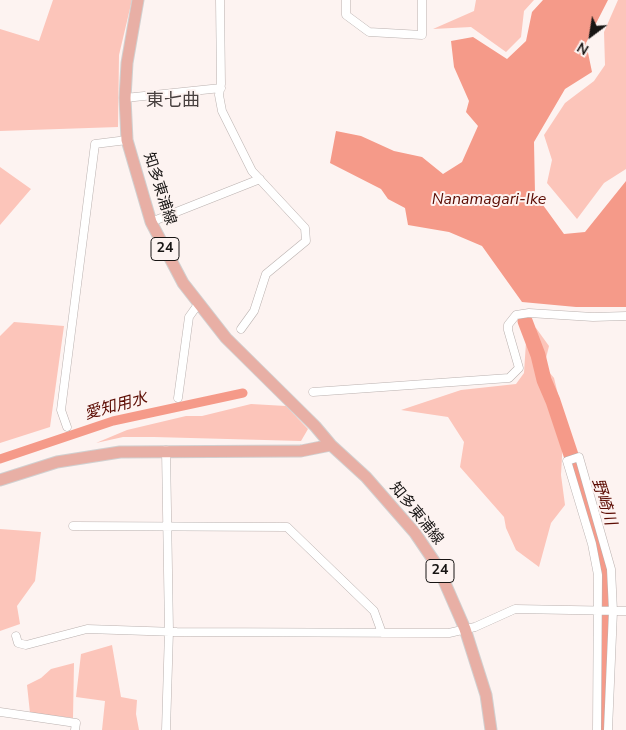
<!DOCTYPE html>
<html>
<head>
<meta charset="utf-8">
<style>
  body { margin:0 }
  #map { position:relative; width:626px; height:730px; overflow:hidden; background:#fdf3f1; font-family:"Nunito Sans",sans-serif }
  canvas { display:block }
  .north { position:absolute; left:566px; top:10px; width:50px; height:50px; -webkit-text-stroke:4px #fdf3f1; paint-order:stroke; rotate:211deg; font-size:14px; font-weight:700; line-height:20px; text-align:center; color:#181514 }
  .north::after { content:''; display:block; margin:auto; width:18px; height:22px; background:#181514; clip-path:polygon(50% 0,100% 100%,50% 72%,0 100%) }
</style>
</head>
<body>
<div id="map">
<canvas width="626" height="730"></canvas>
<div class="north">N</div>
</div>
<script>
const g = document.querySelector('canvas').getContext('2d');
g.lineJoin = 'round';
function paint(path, color) {
  g.fillStyle = color;
  g.fill(path, 'evenodd');
}
function poly(rows) {
  const path = new Path2D();
  for (const r of rows) {
    path.moveTo(r[0], r[1]);
    for (let i = 2; i < r.length; i += 2) path.lineTo(r[i], r[i + 1]);
  }
  return path;
}
function trace(path, color, width, dash) {
  g.strokeStyle = color;
  g.lineWidth = width;
  g.lineCap = dash ? 'butt' : 'round';
  g.setLineDash(dash || []);
  g.stroke(path);
}
function label(font, color, halo, rows, align = 'center') {
  g.font = font + ' "Nunito Sans","Noto Sans JP",sans-serif';
  g.lineWidth = 4;
  g.setLineDash([]);
  g.textBaseline = 'middle';
  g.strokeStyle = halo;
  g.fillStyle = color;
  for (const [text, x, y, turn = 0] of rows) {
    g.save();
    g.translate(x, y);
    g.rotate((+turn || 0) * Math.PI / 180);
    g.textAlign = isNaN(turn) ? turn : align;
    if (halo) g.strokeText(text, 0, 0);
    g.fillText(text, 0, 0);
    g.restore();
  }
}
const green = poly([
  [53,0,132,0,119,55,118,127,0,131,0,29,39,41],
  [476,0,534,0,524,11,521,37,506,52,471,27,433,29,474,11],
  [618,0,626,0,626,169,604,183,577,219,547,183,552,160,544,135,565,103,594,81,605,65,604,32],
  [0,167,31,189,0,225],
  [14,322,64,326,50,427,0,443,0,336],
  [536,328,549,346,544,366,554,378,564,419,561,475,565,505,551,523,539,567,516,550,506,528,504,517,460,467,464,442,448,417,401,410,461,390,516,384,524,373,526,342],
  [251,404,286,406,308,429,301,441,154,437,123,437,96,443,127,430,186,416,202,416],
  [0,529,41,532,35,581,17,606,20,624,0,631],
  [112,645,121,697,137,700,136,714,139,730,102,730,105,701,76,697,81,654],
  [74,663,73,718,30,713,27,685,41,678,51,669]
]);
const water = poly([
  [543,0,608,0,586,43,592,72,565,89,534,142,535,194,564,234,585,232,626,181,626,307,576,307,522,302,482,246,449,232,408,225,405,208,388,199,381,189,330,163,336,131,361,136,394,151,422,157,443,174,462,162,478,126,466,112,469,101,454,67,451,41,473,37,507,59,526,41,532,12]
]);
const canal = poly([
  [0,459,113,421,243,393]
]);
const river = poly([
  [525,321,538,355,544,380,553,401,574,464,602,557,605,590,603,730]
]);
const street = poly([
  [220,0,221,84,219,95,222,111,252,171,305,228,306,241,266,274,254,311,241,329],
  [346,0,346,15,369,32,422,35,422,0],
  [125,98,221,88],
  [151,222,260,179],
  [313,392,509,378,519,368,508,330,508,325,516,315,529,313,593,317,626,316],
  [178,398,189,317,199,303],
  [67,427,61,410,95,144,127,140],
  [73,526,287,527,374,611,382,633],
  [16,636,18,643,26,645,87,629,177,632,449,633,475,627,515,609,626,611],
  [0,712,76,723,75,730],
  [166,730,169,631,166,450],
  [597,730,598,575,592,544,567,461,579,457,611,569,613,611,608,730]
]);
const primary = poly([
  [138,0,127,63,125,98,127,140,151,222,183,283,226,338,315,426,331,445,366,477,415,533,438,567,465,629,486,695,491,730],
  [0,480,57,462,120,452,301,451,331,445]
]);
const shields = [
  [165,249,28],
  [440,571,28]
];
const shieldNames = [
  ["24",165,249],
  ["24",440,571]
];
const streetNames = [
  ["知多東浦線",159,189,72],
  ["知多東浦線",416,514,51]
];
const waterNames = [
  ["Nanamagari-Ike",489,200],
  ["愛知用水",116,407,-15],
  ["野崎川",603,502,73]
];
const quarterNames = [
  ["東七曲",173,102]
];
paint(green, '#fcc5ba');
paint(water, '#f59a89');
trace(canal, '#f59a89', 9);
trace(river, '#f59a89', 15);
trace(street, '#bab1af', 9);
trace(primary, '#d1d0d0', 13);
trace(street, '#fff', 8);
trace(primary, '#e8afa5', 11);
for (const [x, y, w] of shields) {
  const box = new Path2D();
  box.roundRect(x - w / 2, y - 11.5, w, 23, 4);
  g.fillStyle = '#fdf3f1';
  g.fill(box);
  trace(box, '#181514', 1);
}
label('bold 14px', '#181514', null, shieldNames);
label('15px', '#181514', '#fdf3f1', streetNames);
label('italic 16px', '#5c0c03', '#fdf3f1', waterNames);
label('18px', '#494140', '#fdf3f1', quarterNames);
</script>
</body>
</html>
